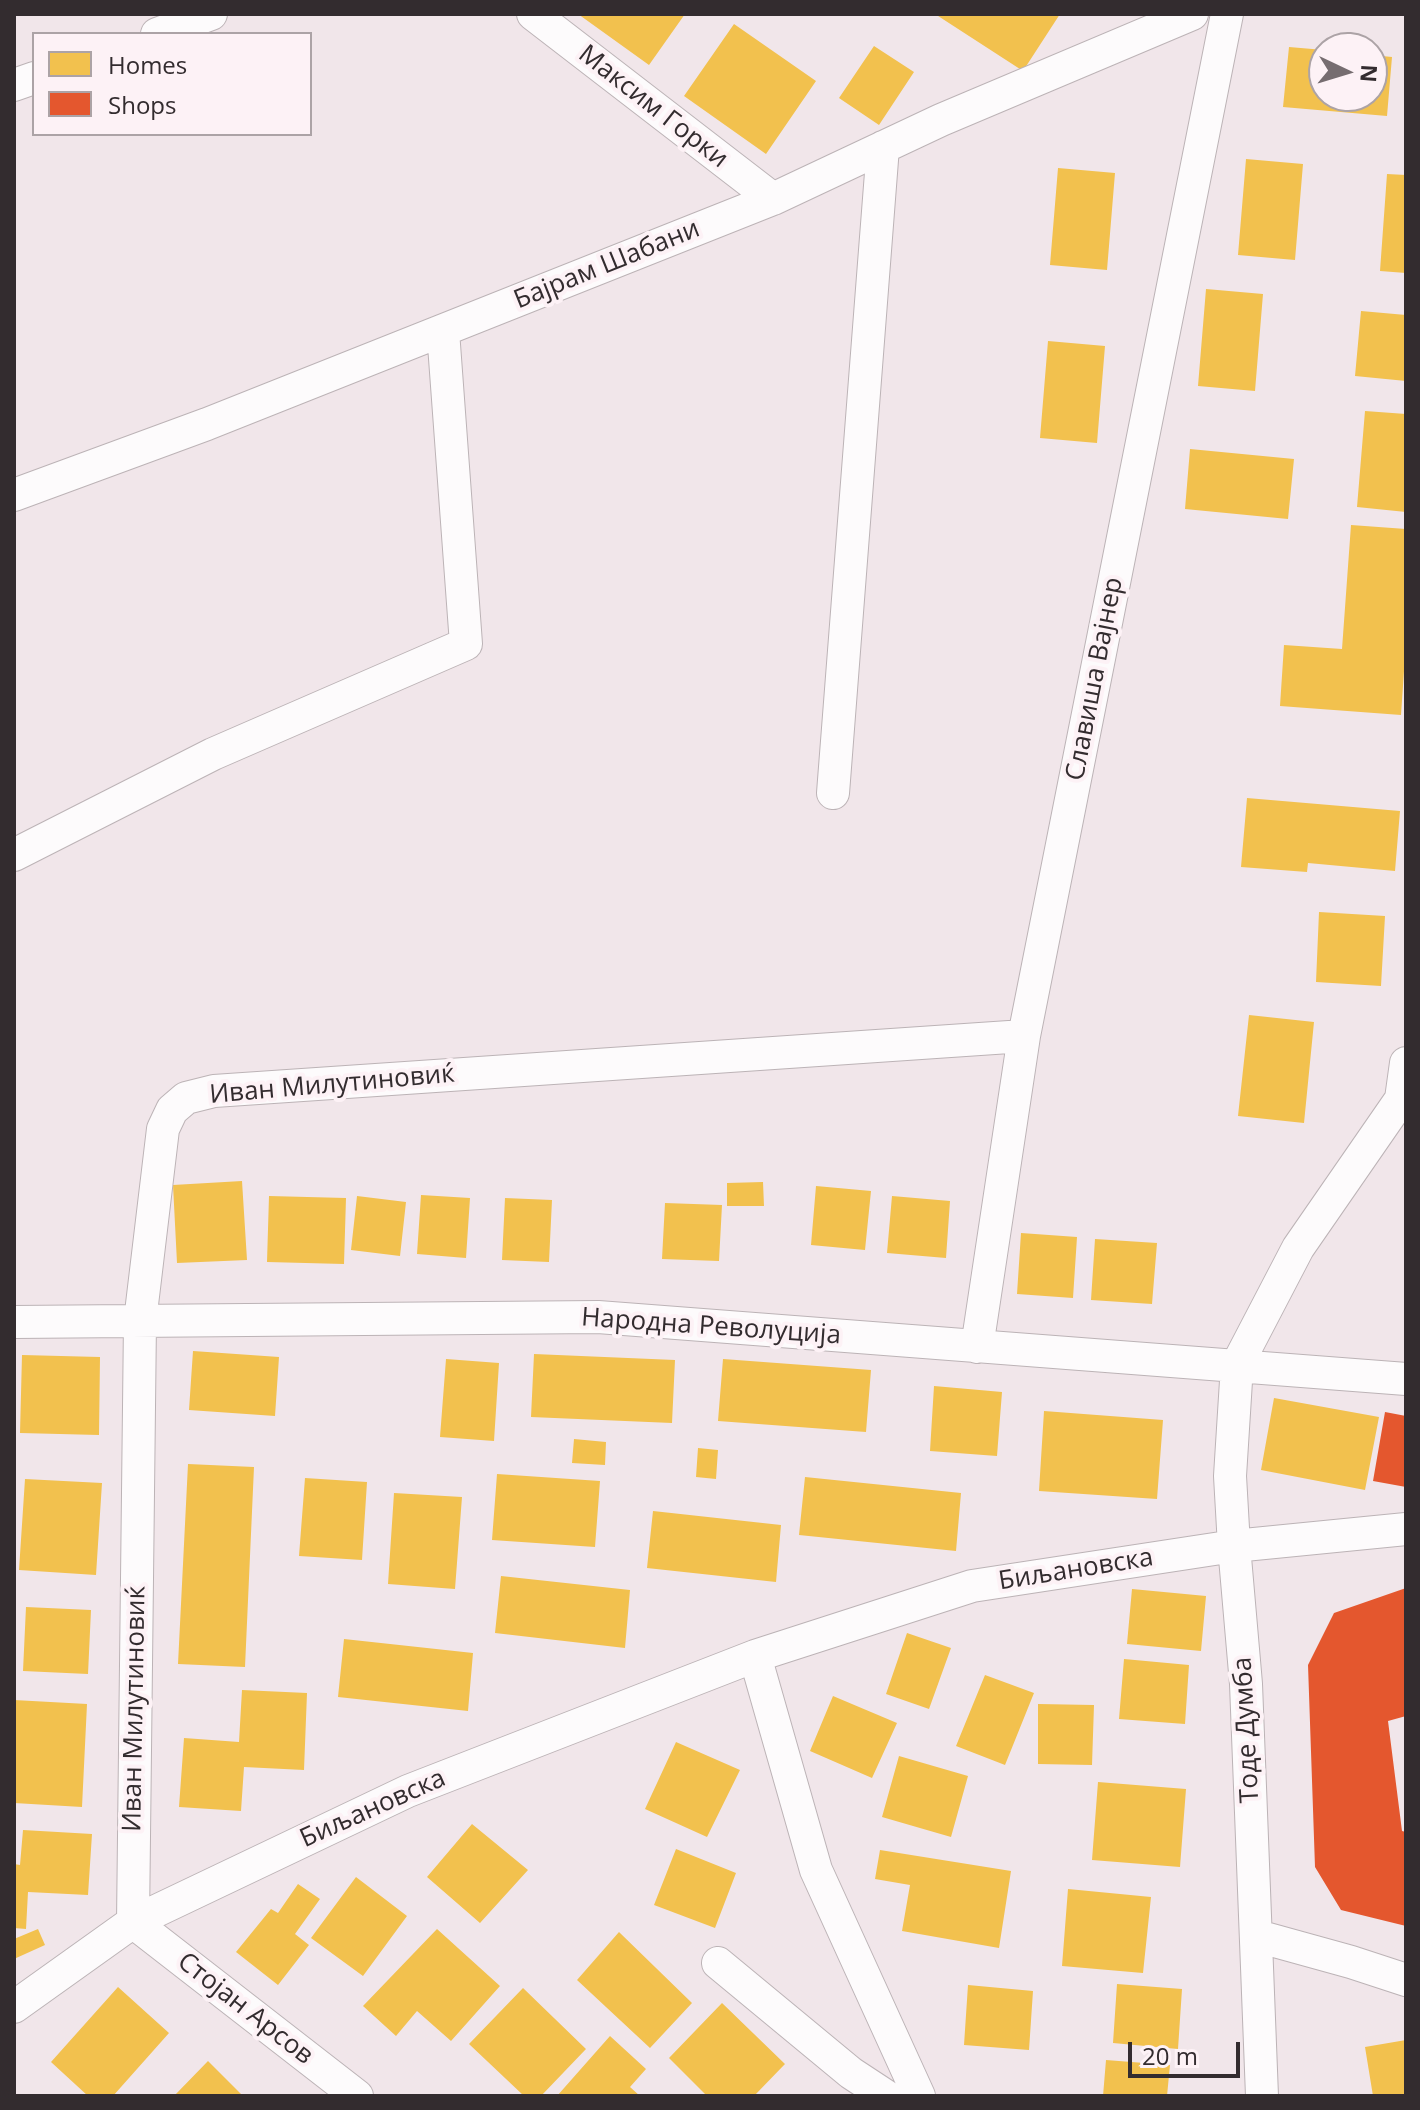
<!DOCTYPE html>
<html>
<head>
<meta charset="utf-8">
<style>
  body { margin:0 }
  #map { position:relative; width:1420px; height:2110px; overflow:hidden; background:#f1e6ea; font-family:"Open Sans",sans-serif }
  canvas { display:block }
  .frame { position:absolute; inset:0; border:16px solid #332c2f; pointer-events:none }
  .legend { position:absolute; left:32px; top:32px; width:280px; height:104px; box-sizing:border-box; background:#fdf2f6; border:2px solid #aca3a6; margin:0; padding:10px 14px; list-style:none; font-size:24px; color:#332c2f }
  .legend li { display:flex; align-items:center; gap:16px; height:40px }
  .legend b { width:40px; border:2px solid #aca3a6 }
  .north { position:absolute; left:1308px; top:32px; width:80px; height:80px; box-sizing:border-box; background:#fdf2f6; border:2px solid #aca3a6; border-radius:50%; rotate:94deg; font-size:22px; font-weight:700; line-height:32px; text-align:center; color:#332c2f }
  .north::after { content:''; display:block; margin:auto; width:28px; height:36px; background:#766d70; clip-path:polygon(50% 0,100% 100%,50% 72%,0 100%) }
  .scale { position:absolute; left:1128px; top:2042px; width:112px; height:36px; box-sizing:border-box; border:4px solid #332c2f; border-top:0; padding-left:10px; font-size:24px; line-height:28px; white-space:nowrap; color:#332c2f; -webkit-text-stroke:6px #fdf2f6; paint-order:stroke }
</style>
</head>
<body>
<div id="map">
<canvas width="1420" height="2110"></canvas>
<div class="frame"></div>
<ul class="legend">
<li><b style="height:22px;background:#f2c14e"></b>Homes</li>
<li><b style="height:22px;background:#e4572e"></b>Shops</li>
</ul>
<div class="north">N</div>
<div class="scale">20 m</div>
</div>
<script>
const g = document.querySelector('canvas').getContext('2d');
g.lineJoin = 'round';
function paint(path, color) {
  g.fillStyle = color;
  g.fill(path, 'evenodd');
}
function poly(rows) {
  const path = new Path2D();
  for (const r of rows) {
    path.moveTo(r[0], r[1]);
    for (let i = 2; i < r.length; i += 2) path.lineTo(r[i], r[i + 1]);
  }
  return path;
}
function trace(path, color, width, dash) {
  g.strokeStyle = color;
  g.lineWidth = width;
  g.lineCap = dash ? 'butt' : 'round';
  g.setLineDash(dash || []);
  g.stroke(path);
}
function label(font, color, halo, rows, align = 'center') {
  g.font = font + ' "Open Sans",sans-serif';
  g.lineWidth = 8;
  g.setLineDash([]);
  g.textBaseline = 'middle';
  g.strokeStyle = halo;
  g.fillStyle = color;
  for (const [text, x, y, turn = 0] of rows) {
    g.save();
    g.translate(x, y);
    g.rotate((+turn || 0) * Math.PI / 180);
    g.textAlign = isNaN(turn) ? turn : align;
    if (halo) g.strokeText(text, 0, 0);
    g.fillText(text, 0, 0);
    g.restore();
  }
}
const homes = poly([
  [578,14,685,14,649,65],
  [935,14,1060,14,1023,71],
  [734,24,816,81,766,154,684,96],
  [874,46,914,72,879,125,839,98],
  [1289,47,1324,50,1324,96,1372,96,1372,55,1392,57,1387,116,1283,107],
  [1246,159,1303,164,1295,260,1238,255],
  [1058,168,1115,173,1107,270,1050,265],
  [1387,174,1406,175,1406,273,1380,271],
  [1206,289,1263,294,1255,391,1198,386],
  [1361,311,1406,315,1406,381,1355,376],
  [1048,341,1105,346,1097,443,1040,438],
  [1365,411,1406,414,1406,512,1357,507],
  [1190,449,1294,459,1288,519,1185,509],
  [1351,525,1406,529,1406,642,1401,715,1280,706,1284,645,1342,649],
  [1247,798,1400,811,1395,871,1308,863,1307,872,1241,867],
  [1319,912,1385,916,1381,986,1316,982],
  [1249,1015,1314,1022,1304,1123,1238,1116],
  [242,1181,247,1260,177,1263,173,1185],
  [763,1182,764,1206,727,1206,727,1183],
  [816,1186,871,1191,865,1250,811,1245],
  [421,1195,470,1198,466,1258,417,1254],
  [269,1196,346,1198,344,1264,267,1262],
  [357,1196,406,1202,400,1256,351,1250],
  [892,1196,950,1201,946,1258,887,1253],
  [505,1198,552,1200,549,1262,502,1260],
  [665,1203,722,1205,719,1261,662,1259],
  [1021,1233,1077,1237,1073,1298,1017,1294],
  [1095,1239,1157,1243,1152,1304,1091,1300],
  [193,1351,279,1357,275,1416,189,1410],
  [534,1354,675,1360,672,1423,531,1417],
  [22,1355,100,1357,99,1435,20,1433],
  [446,1359,499,1363,494,1441,440,1437],
  [723,1359,871,1370,866,1432,718,1421],
  [934,1386,1002,1392,997,1456,930,1451],
  [1274,1398,1379,1417,1365,1490,1261,1470],
  [1044,1411,1163,1420,1157,1499,1039,1491],
  [574,1439,606,1442,605,1465,572,1463],
  [698,1448,718,1450,716,1479,696,1477],
  [188,1464,254,1467,245,1667,178,1664],
  [497,1474,600,1481,595,1547,492,1540],
  [805,1477,961,1493,956,1551,799,1535],
  [305,1478,367,1482,362,1560,299,1556],
  [25,1479,102,1483,96,1575,19,1570],
  [394,1493,462,1497,455,1589,388,1584],
  [653,1511,781,1525,776,1582,647,1568],
  [501,1576,630,1590,625,1648,495,1633],
  [1132,1589,1206,1596,1201,1651,1127,1644],
  [26,1607,91,1610,88,1674,23,1671],
  [907,1633,951,1648,929,1709,886,1694],
  [344,1639,473,1653,468,1711,338,1697],
  [1124,1659,1189,1665,1185,1724,1119,1719],
  [985,1675,1034,1693,1005,1765,956,1746],
  [242,1690,307,1693,304,1770,244,1767,241,1811,179,1807,184,1738,239,1742],
  [833,1696,897,1723,872,1778,810,1751],
  [14,1700,87,1704,82,1807,14,1803],
  [1038,1704,1094,1705,1092,1765,1038,1764],
  [676,1742,740,1770,707,1837,645,1809],
  [899,1756,968,1776,951,1837,882,1817],
  [1098,1782,1186,1789,1180,1867,1092,1860],
  [472,1824,528,1870,480,1923,427,1877],
  [23,1830,92,1834,88,1895,28,1892,26,1929,14,1928,14,1864,20,1865],
  [676,1849,736,1873,715,1928,654,1905],
  [880,1850,1011,1871,999,1948,902,1931,910,1885,875,1879],
  [356,1877,407,1916,363,1976,311,1938],
  [298,1884,320,1899,295,1934,309,1945,278,1985,236,1952,271,1909,278,1913],
  [1068,1889,1151,1897,1143,1973,1062,1966],
  [38,1929,45,1945,14,1959,14,1939],
  [437,1929,500,1986,451,2041,417,2011,396,2036,363,2006],
  [619,1932,692,2003,650,2048,577,1980],
  [1117,1984,1182,1989,1178,2049,1113,2043],
  [968,1985,1033,1991,1029,2050,964,2045],
  [118,1987,169,2033,113,2096,88,2096,51,2062],
  [523,1988,586,2049,541,2096,524,2096,469,2044],
  [722,2003,785,2064,754,2096,707,2096,669,2058],
  [610,2036,646,2069,630,2087,640,2096,557,2096],
  [1406,2040,1406,2096,1373,2096,1365,2047],
  [1106,2060,1170,2065,1167,2096,1103,2096],
  [208,2061,243,2096,174,2096]
]);
const shops = poly([
  [1385,1412,1406,1416,1406,1487,1373,1481],
  [1406,1588,1406,1716,1388,1721,1402,1831,1406,1832,1406,1926,1341,1910,1315,1867,1308,1665,1334,1613]
]);
const street = poly([
  [533,14,773,199],
  [157,34,211,14],
  [14,85,34,78],
  [14,495,207,424,773,199,941,120,1192,14],
  [833,793,883,147],
  [14,855,213,754,466,644,443,331],
  [14,1322,598,1317,1406,1379],
  [977,1347,1024,1036,1227,14],
  [755,1656,816,1870,919,2096],
  [1257,1936,1351,1962,1406,1980],
  [718,1963,851,2073,886,2096],
  [14,2007,133,1922,408,1791,755,1656,972,1586,1234,1546,1406,1529],
  [357,2096,133,1922,140,1321,163,1129,172,1110,186,1098,214,1091,1024,1036],
  [1262,2096,1246,1684,1234,1546,1230,1476,1237,1365,1298,1248,1401,1099,1406,1063]
]);
const streetNames = [
  ["Максим Горки",653,107,38],
  ["Бајрам Шабани",607,265,-22],
  ["Славиша Вајнер",1095,679,-79],
  ["Иван Милутиновиќ",332,1085,-5],
  ["Народна Револуција",711,1327,4],
  ["Биљановска",1076,1570,-9],
  ["Иван Милутиновиќ",135,1709,-89],
  ["Тоде Думба",1247,1730,-93],
  ["Биљановска",373,1809,-24],
  ["Стојан Арсов",245,2009,38]
];
paint(homes, '#f2c14e');
paint(shops, '#e4572e');
trace(street, '#bcb3b6', 34);
trace(street, '#fdfbfc', 32);
label('26px', '#332c2f', '#fdf2f6', streetNames);
</script>
</body>
</html>
